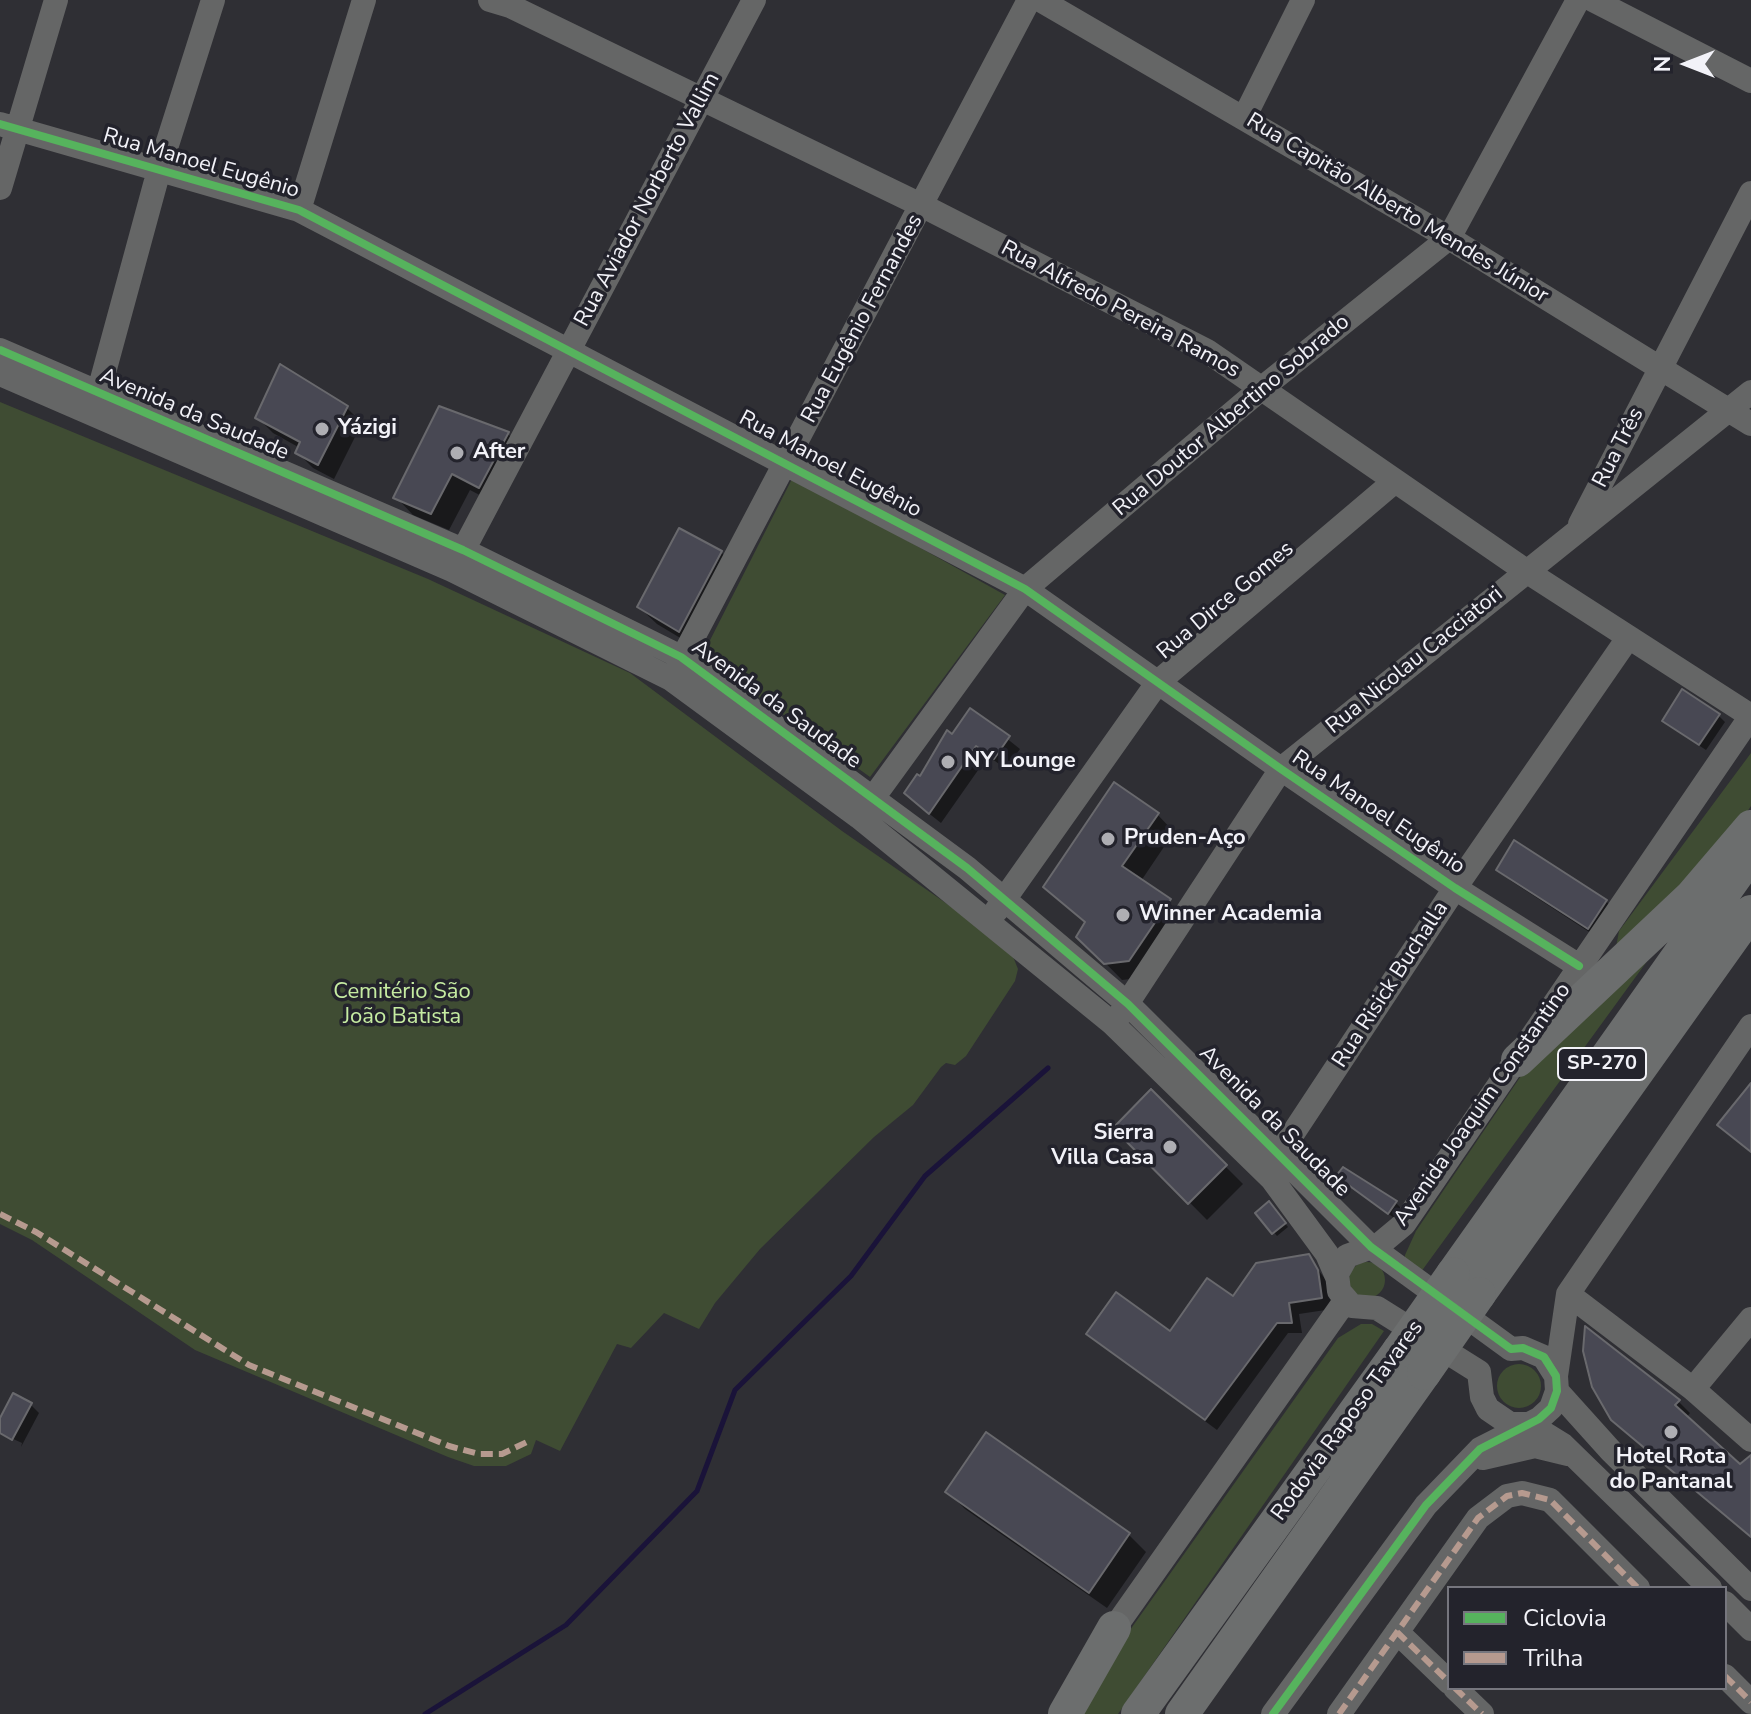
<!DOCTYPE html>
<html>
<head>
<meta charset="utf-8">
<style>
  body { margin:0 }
  #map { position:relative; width:1751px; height:1714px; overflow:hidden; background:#2f2f34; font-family:"Nunito Sans",sans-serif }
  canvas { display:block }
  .legend { position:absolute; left:1447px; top:1586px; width:280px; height:104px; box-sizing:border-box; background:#23232c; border:2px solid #76767e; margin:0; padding:10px 14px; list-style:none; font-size:24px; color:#f2f2f8 }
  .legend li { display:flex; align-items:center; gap:16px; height:40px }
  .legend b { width:40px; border:2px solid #76767e }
  .north { position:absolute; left:1647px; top:24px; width:80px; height:80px; -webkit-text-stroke:6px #23232c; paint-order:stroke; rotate:270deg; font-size:22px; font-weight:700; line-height:32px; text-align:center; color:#f2f2f8 }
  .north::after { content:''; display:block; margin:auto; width:28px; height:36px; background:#f2f2f8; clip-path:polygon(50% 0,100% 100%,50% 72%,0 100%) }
</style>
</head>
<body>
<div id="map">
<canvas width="1751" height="1714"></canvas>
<ul class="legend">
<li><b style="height:10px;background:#56b35d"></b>Ciclovia</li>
<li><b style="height:10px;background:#b69a8f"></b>Trilha</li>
</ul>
<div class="north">N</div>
</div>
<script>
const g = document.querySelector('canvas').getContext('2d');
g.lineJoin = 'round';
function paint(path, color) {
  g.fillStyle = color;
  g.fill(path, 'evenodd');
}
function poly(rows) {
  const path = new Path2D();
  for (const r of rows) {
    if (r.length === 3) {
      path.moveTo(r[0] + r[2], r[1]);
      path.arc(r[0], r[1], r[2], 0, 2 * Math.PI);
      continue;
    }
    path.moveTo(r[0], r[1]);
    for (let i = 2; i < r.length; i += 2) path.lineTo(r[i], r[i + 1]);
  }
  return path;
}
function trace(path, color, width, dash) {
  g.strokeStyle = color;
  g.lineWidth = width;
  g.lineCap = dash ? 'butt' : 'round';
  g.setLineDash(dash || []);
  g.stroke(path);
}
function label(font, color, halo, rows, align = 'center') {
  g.font = font + ' "Nunito Sans",sans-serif';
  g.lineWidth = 7;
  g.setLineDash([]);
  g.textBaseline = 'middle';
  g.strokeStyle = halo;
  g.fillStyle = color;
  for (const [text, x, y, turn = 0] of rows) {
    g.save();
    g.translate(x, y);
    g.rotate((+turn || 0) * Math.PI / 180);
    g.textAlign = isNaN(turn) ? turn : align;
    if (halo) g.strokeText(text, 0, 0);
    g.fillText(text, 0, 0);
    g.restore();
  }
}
const green = poly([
  [0,402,428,579,630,673,842,831,1002,942,1014,959,1018,969,1015,981,966,1056,955,1065,946,1063,941,1067,913,1105,874,1137,760,1249,715,1303,699,1329,664,1313,631,1348,617,1344,560,1451,536,1440,531,1454,506,1466,474,1466,448,1457,195,1350,32,1240,0,1224],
  [793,477,1005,595,870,777,702,656],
  [1751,753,1751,806,1739,824,1614,958,1619,931],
  [1680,916,1418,1276,1405,1267,1405,1255,1416,1231,1527,1067],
  [1367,1280,18],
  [1361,1324,1372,1324,1384,1331,1118,1714,1079,1714,1115,1651,1338,1338],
  [1519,1386,22]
]);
const shadow = poly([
  [347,408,362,423,334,479,313,468,297,452,300,448,273,433,257,417],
  [508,434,525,451,497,504,470,490,449,530,413,515,396,497],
  [721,552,738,570,697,648,657,624,639,607],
  [971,710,1020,749,1006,769,988,756,941,823,917,804,921,779],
  [1719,716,1725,722,1706,750,1671,727],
  [1157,814,1174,832,1141,881,1187,918,1147,977,1122,980,1079,936,1086,924,1046,887],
  [1498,869,1606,901,1618,914,1600,939,1511,881],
  [1151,1092,1243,1184,1207,1220,1116,1128],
  [1343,1170,1396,1203,1404,1211,1397,1220,1347,1184],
  [1272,1207,1288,1227,1277,1236,1258,1213],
  [1308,1256,1328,1283,1332,1309,1299,1314,1302,1333,1288,1333,1217,1430,1088,1334,1171,1334],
  [1678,1401,1690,1413,1686,1418,1740,1466,1751,1465,1751,1534,1620,1425],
  [31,1405,39,1413,21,1447,22,1443,0,1433,0,1422],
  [948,1492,1129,1535,1146,1552,1107,1608,965,1509]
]);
const stream = poly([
  [425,1714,566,1625,697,1491,735,1390,851,1276,925,1176,1048,1068]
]);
const building = poly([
  [280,364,348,406,318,465,295,453,300,442,255,418,280,364],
  [439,406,509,432,479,488,452,474,431,514,393,498,439,406],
  [679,528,722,551,679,632,637,607,679,528],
  [1682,689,1720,714,1699,745,1662,721,1682,689],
  [970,708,1010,736,994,759,976,746,929,814,904,793,917,774,920,776,947,730,952,734,970,708],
  [1114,782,1159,813,1122,866,1171,899,1129,961,1104,964,1076,937,1085,922,1043,887,1114,782],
  [1514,840,1607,900,1588,929,1496,870,1514,840],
  [1751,1083,1751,1152,1717,1125,1751,1083],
  [1151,1089,1227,1165,1188,1204,1113,1128,1151,1089],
  [1343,1167,1397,1201,1388,1214,1336,1176,1343,1167],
  [1269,1201,1286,1223,1272,1234,1255,1213,1269,1201],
  [1309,1254,1318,1270,1322,1298,1289,1303,1292,1323,1277,1323,1205,1420,1086,1334,1116,1292,1170,1331,1207,1278,1233,1296,1256,1263,1309,1254],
  [1585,1326,1680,1400,1675,1405,1740,1464,1751,1455,1751,1537,1611,1420,1592,1387,1583,1351,1585,1326],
  [13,1393,32,1403,12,1440,0,1433,0,1418,13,1393],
  [986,1432,1130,1533,1089,1593,945,1492,986,1432]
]);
const minor = poly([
  [490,0,510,6,923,206,1207,351,1526,571,1751,716],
  [1040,0,1449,238,1751,424],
  [1593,0,1751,81],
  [1244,118,1303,0],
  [0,124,299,210,1025,589,1281,769,1455,888,1579,966],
  [0,188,56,0],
  [299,210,364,0],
  [0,350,463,550,681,657,967,868,1128,1004,1371,1247,1511,1349,1523,1348,1544,1357,1556,1376,1557,1391,1551,1408,1539,1419,1480,1449,1426,1505,1273,1714],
  [0,374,452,570,671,679,859,817,1112,1023,1272,1179,1327,1254,1337,1277],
  [94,409,159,170,213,0],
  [1580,524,1751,193],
  [456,564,754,0],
  [676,670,1029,0],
  [865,809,1025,589,1262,388,1449,238,1578,0],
  [996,911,1158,682,1395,481],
  [1119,1016,1281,769,1751,392],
  [1276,1166,1280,1153,1455,888,1628,638],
  [1568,1294,1693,1389,1751,1440],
  [1556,1376,1568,1294,1751,1026],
  [1693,1389,1751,1319],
  [1557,1391,1611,1451,1751,1589],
  [1483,1458,1535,1446,1568,1454],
  [1710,1588,1563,1445,1529,1424,1510,1424,1488,1409,1482,1397,1479,1372,1377,1308,1352,1306,1339,1291,1337,1274,1347,1256,1380,1244,1404,1224,1751,716],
  [1725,1603,1751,1629],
  [1397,1632,1449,1682],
  [1106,1640,1345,1301],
  [1725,1676,1751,1702],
  [1455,1688,1482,1714],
  [1339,1714,1478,1518,1507,1496,1522,1493,1550,1500,1638,1588]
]);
const highway = poly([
  [1518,1060,1692,896,1751,827],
  [1453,1274,1751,854],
  [1479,1294,1751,912],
  [1065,1714,1114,1628],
  [1138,1714,1399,1351],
  [1182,1714,1424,1373]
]);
const highwayBridge = poly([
  [1399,1351,1453,1274],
  [1424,1373,1479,1294]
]);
const quiet = poly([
  [0,1214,36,1232,249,1365,449,1446,479,1454,502,1454,529,1441],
  [1397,1632,1449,1682],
  [1725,1676,1751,1702],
  [1455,1688,1482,1714],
  [1339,1714,1478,1518,1507,1496,1522,1493,1550,1500,1638,1588]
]);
const cycleway = poly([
  [0,124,299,210,1025,589,1281,769,1455,888,1579,966],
  [0,350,463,550,681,657,967,868,1128,1004,1371,1247,1511,1349,1523,1348,1544,1357,1556,1376,1557,1391,1551,1408,1539,1419,1480,1449,1426,1505,1273,1714]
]);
const markers = [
  [322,429,8,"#aeaeb3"],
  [457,453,8,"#aeaeb3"],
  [948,762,8,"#aeaeb3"],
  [1108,839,8,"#aeaeb3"],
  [1123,915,8,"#aeaeb3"],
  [1170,1147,8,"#aeaeb3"],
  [1671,1432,8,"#aeaeb3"]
];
const shields = [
  [1602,1064,88]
];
const shieldNames = [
  ["SP-270",1602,1064]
];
const streetNames = [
  ["Rua Manoel Eugênio",201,164,16],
  ["Rua Aviador Norberto Vallim",648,200,-62],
  ["Rua Capitão Alberto Mendes Júnior",1397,209,31],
  ["Rua Alfredo Pereira Ramos",1120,310,28],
  ["Rua Eugênio Fernandes",863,319,-62],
  ["Avenida da Saudade",194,415,23],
  ["Rua Doutor Albertino Sobrado",1232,416,-40],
  ["Rua Três",1619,448,-63],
  ["Rua Manoel Eugênio",830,465,28],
  ["Rua Dirce Gomes",1226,601,-40],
  ["Rua Nicolau Cacciatori",1415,661,-39],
  ["Avenida da Saudade",776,705,36],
  ["Rua Manoel Eugênio",1378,813,34],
  ["Rua Risick Buchalla",1391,985,-57],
  ["Avenida Joaquim Constantino",1483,1105,-55],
  ["Avenida da Saudade",1274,1122,45],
  ["Rodovia Raposo Tavares",1348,1421,-54]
];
const poiNames = [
  ["Yázigi",338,429],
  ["After",473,453],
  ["NY Lounge",964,762],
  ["Pruden-Aço",1124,839],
  ["Winner Academia",1139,915],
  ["Sierra",1154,1134,"right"],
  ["Villa Casa",1154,1159,"right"],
  ["Hotel Rota",1671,1458,"center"],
  ["do Pantanal",1671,1483,"center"]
];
const parkNames = [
  ["Cemitério São",402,993],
  ["João Batista",402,1018]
];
paint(green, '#3f4c33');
paint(shadow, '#0007');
trace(stream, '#1a1339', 5);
paint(building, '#484853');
trace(building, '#69696d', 2);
trace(minor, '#656666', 24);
trace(highway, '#6c6e6e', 34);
trace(highwayBridge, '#6c6e6e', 34);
trace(quiet, '#b69a8f', 6, [12, 6]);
trace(cycleway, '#56b35d', 8);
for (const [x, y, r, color] of markers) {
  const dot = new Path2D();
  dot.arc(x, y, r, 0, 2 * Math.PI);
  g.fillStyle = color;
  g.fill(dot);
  trace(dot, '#23232c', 3);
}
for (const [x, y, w] of shields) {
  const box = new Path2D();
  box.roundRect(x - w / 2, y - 16, w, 32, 6);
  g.fillStyle = '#23232c';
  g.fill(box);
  trace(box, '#f2f2f8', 2);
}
label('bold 20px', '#f2f2f8', null, shieldNames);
label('22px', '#f2f2f8', '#23232c', streetNames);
label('bold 22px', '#f2f2f8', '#23232c', poiNames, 'left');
label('22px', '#c6eca2', '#23232c', parkNames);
</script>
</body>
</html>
